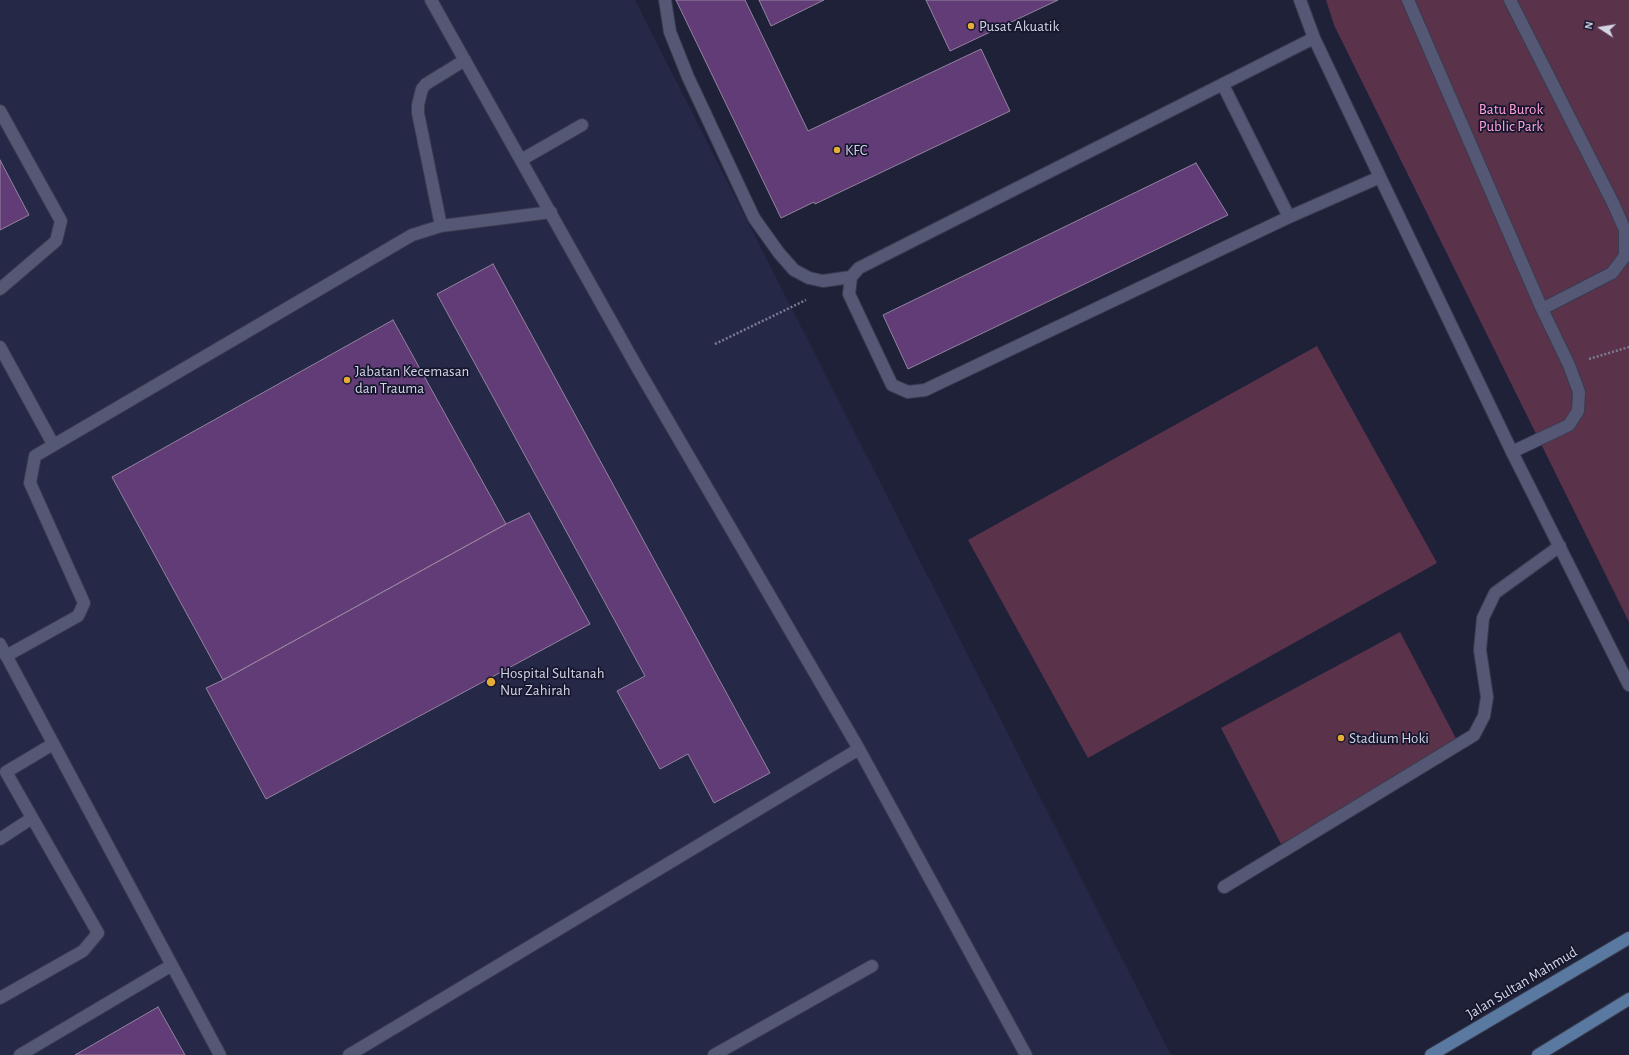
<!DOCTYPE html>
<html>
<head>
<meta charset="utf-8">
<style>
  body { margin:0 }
  #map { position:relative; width:1629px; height:1055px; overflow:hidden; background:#1f2139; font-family:"Alegreya Sans",sans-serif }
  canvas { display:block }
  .north { position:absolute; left:1581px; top:8px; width:40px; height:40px; -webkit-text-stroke:3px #16172f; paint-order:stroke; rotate:282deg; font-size:11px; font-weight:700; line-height:16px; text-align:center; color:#d3d5e5 }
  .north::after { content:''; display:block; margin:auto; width:14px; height:18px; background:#d3d5e5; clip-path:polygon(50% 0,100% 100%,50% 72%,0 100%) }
</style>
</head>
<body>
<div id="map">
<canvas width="1629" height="1055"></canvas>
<div class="north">N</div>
</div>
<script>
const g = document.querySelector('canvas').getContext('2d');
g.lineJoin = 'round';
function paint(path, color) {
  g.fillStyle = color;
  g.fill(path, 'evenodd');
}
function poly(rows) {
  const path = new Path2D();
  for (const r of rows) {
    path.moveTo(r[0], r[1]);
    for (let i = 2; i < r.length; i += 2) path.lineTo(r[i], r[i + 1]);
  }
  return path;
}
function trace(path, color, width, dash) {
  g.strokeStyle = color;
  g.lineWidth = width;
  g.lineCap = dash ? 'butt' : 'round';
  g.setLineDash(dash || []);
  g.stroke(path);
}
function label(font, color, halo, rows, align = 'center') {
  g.font = font + ' "Alegreya Sans",sans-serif';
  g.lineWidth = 3.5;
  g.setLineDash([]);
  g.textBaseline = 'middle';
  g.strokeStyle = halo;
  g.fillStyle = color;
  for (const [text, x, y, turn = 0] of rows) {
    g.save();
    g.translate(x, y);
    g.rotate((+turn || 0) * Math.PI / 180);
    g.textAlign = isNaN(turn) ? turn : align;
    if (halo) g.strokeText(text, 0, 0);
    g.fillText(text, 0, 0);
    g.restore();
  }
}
const built = poly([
  [0,0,635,0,1171,1055,0,1055]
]);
const green = poly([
  [1326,0,1629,0,1629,622,1334,25],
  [1317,346,1437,563,1088,758,968,540],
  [1400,632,1461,748,1281,844,1221,728]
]);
const building = poly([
  [676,0,745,0,808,131,981,49,1010,111,815,204,814,202,781,218,676,0],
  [759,0,824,0,771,26,759,0],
  [926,0,1058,0,950,51,926,0],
  [0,160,29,215,0,230,0,160],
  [1196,163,1228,215,908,369,883,315,1196,163],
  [493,264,770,773,714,803,688,754,660,769,617,691,645,676,437,294,493,264],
  [393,320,506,524,223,680,112,477,393,320],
  [529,513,590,624,266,799,206,688,223,680,506,524,529,513],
  [158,1007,185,1055,75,1055,158,1007]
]);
const path = poly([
  [715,344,806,300],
  [1589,359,1629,347]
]);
const minor = poly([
  [431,0,638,369,859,749,1026,1055],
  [665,0,670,32,688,77,754,218,779,253,794,270,809,278,823,281,851,277],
  [1300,0,1314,38,1380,177,1512,452,1629,685],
  [1408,0,1542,309,1569,365,1579,392,1578,411,1569,425,1512,452],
  [1510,0,1613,203,1625,230,1625,256,1612,273,1542,309],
  [1314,38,859,268,851,277,849,294,892,385,908,392,925,390,1289,217,1380,177],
  [1223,85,1289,217],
  [0,111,61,221,56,241,0,289],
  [521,160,582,125],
  [441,226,418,113,418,105,422,89,426,84,465,60],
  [0,347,53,444],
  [0,644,220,1055],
  [6,656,78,616,84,603,30,483,35,456,412,235,441,226,551,212],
  [0,839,32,818],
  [1224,887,1474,735,1484,716,1487,697,1480,650,1483,618,1495,593,1560,546],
  [0,998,83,951,98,933,6,772,53,744],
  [20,1055,172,965],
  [349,1055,859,749],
  [714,1055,872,966]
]);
const major = poly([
  [1431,1055,1629,938],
  [1538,1055,1629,999]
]);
const markers = [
  [971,26,4,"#e5ad35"],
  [837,150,4,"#e5ad35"],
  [347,380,4,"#e5ad35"],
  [491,682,5,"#e5ad35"],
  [1341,738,4,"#e5ad35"]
];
const poiNames = [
  ["Pusat Akuatik",979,26],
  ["KFC",845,150],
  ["Jabatan Kecemasan",355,371],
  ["dan Trauma",355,388],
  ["Hospital Sultanah",500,673],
  ["Nur Zahirah",500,690],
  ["Stadium Hoki",1349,738]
];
const parkNames = [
  ["Batu Burok",1511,109],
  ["Public Park",1511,126]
];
const streetNames = [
  ["Jalan Sultan Mahmud",1522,983,-31]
];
paint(built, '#262847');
paint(green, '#5a334a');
paint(building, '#613c76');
trace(building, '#94839f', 1);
trace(minor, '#393b4f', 14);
trace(major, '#393b4f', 14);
trace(path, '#7a7c90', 2.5, [2, 2]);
trace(minor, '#555874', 12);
trace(major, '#5979a0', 12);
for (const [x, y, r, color] of markers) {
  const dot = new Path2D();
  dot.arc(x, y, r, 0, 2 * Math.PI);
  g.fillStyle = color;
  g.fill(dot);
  trace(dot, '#16172f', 1.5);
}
label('15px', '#d3d5e5', '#16172f', poiNames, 'left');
label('15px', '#ffa0d7', '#16172f', parkNames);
label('15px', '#d3d5e5', '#16172f', streetNames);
</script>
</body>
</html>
